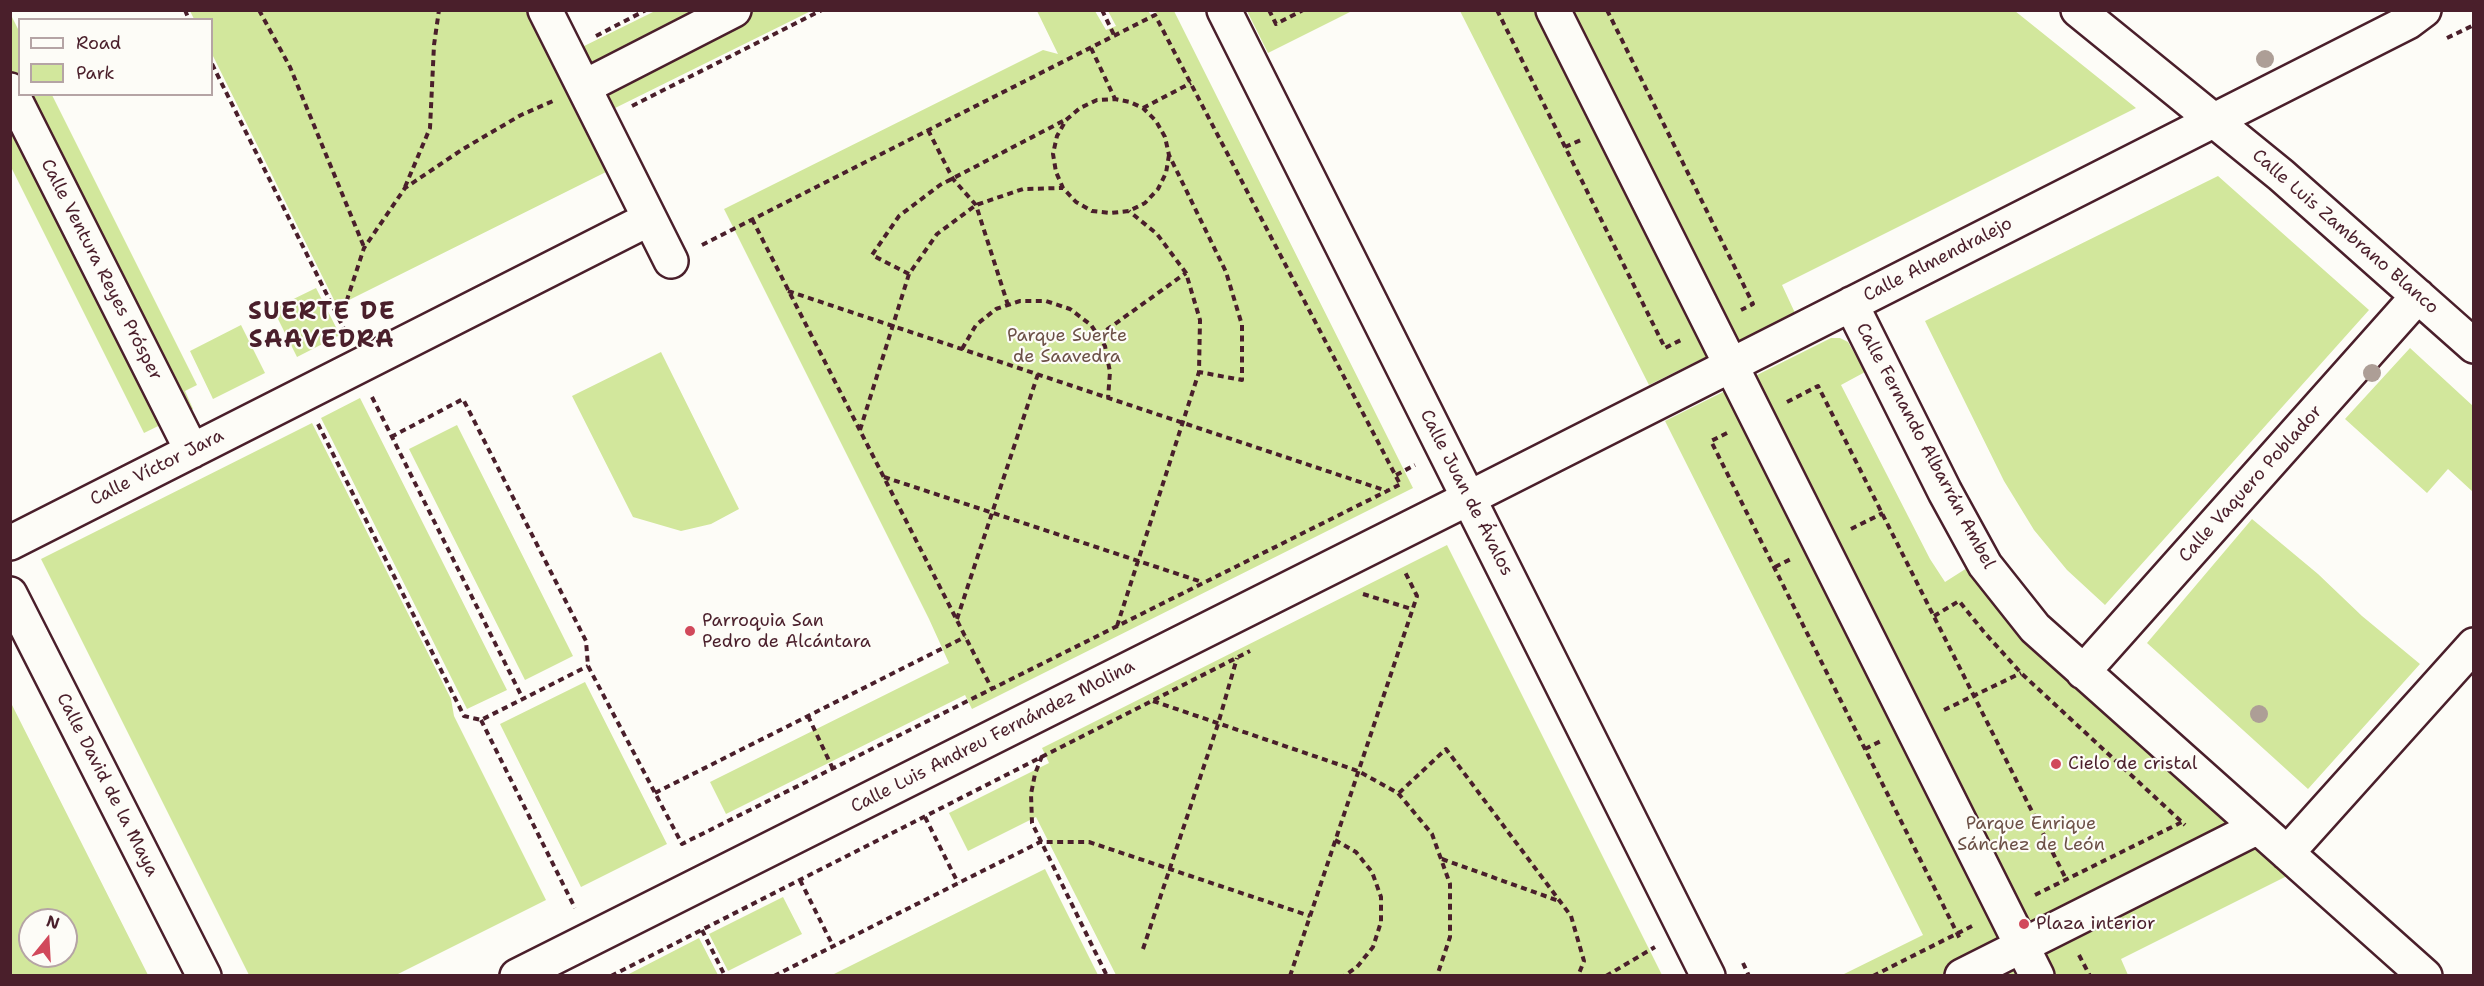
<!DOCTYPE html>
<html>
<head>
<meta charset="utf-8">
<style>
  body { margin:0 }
  #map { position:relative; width:2484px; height:986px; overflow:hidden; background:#fdfcf7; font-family:"Shantell Sans",sans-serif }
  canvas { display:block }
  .frame { position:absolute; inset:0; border:12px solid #4a1f2b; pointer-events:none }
  .legend { position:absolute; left:18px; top:18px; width:195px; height:78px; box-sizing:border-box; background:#fdfcf7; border:2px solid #b5a4a5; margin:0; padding:8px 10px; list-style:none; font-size:18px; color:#4a1f2b }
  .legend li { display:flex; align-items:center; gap:12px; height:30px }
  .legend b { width:30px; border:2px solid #b5a4a5 }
  .north { position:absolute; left:18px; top:908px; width:60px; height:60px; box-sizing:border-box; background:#fdfcf7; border:2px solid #b5a4a5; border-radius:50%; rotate:18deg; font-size:16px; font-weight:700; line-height:24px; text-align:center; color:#4a1f2b }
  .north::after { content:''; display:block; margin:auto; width:21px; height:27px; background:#d1495b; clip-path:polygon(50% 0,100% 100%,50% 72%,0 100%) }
</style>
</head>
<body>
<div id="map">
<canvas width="2484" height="986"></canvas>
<div class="frame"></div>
<ul class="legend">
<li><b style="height:8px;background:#fdfcf7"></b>Road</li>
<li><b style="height:16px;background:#d2e79c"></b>Park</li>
</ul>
<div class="north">N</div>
</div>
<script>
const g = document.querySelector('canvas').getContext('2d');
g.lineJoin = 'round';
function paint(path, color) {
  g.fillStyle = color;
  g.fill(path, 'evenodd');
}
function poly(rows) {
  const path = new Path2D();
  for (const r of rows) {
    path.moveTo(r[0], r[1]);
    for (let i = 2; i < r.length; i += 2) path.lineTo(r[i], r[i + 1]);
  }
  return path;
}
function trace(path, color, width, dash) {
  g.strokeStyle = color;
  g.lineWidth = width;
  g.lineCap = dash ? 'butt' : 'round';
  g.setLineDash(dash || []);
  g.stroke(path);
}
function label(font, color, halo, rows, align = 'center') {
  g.font = font + ' "Shantell Sans",sans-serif';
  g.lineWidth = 4.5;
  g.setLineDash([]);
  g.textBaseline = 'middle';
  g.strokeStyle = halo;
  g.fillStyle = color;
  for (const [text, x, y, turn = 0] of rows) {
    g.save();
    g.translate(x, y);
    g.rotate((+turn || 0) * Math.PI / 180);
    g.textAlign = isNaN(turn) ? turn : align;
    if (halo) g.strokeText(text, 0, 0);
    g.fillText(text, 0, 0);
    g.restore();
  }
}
const green = poly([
  [190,11,535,11,614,168,337,306,212,54,212,20,194,19],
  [655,11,811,11,601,115,570,53],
  [1037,11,1095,11,1106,30,1116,26,1108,11,1148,11,1151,15,1159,11,1174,11,1413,488,972,709,965,695,726,814,710,782,949,663,929,619,724,209,1043,50,1058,54],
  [1247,11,1352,11,1268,53],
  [1460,11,2015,11,2136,108,1782,285,1795,313,1649,385],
  [10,13,19,31,20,94,52,95,197,385,185,391,193,409,144,433,11,167],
  [2218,176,2369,310,2105,605,2067,570,2034,530,2004,481,1925,321],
  [316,288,340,335,297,357,273,309],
  [241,325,265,373,213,399,190,351],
  [1831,338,1840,338,1848,342,1865,372,1841,385,1930,559,1945,582,1967,568,2016,629,2289,875,2121,959,2128,975,1842,975,1923,935,1665,421],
  [2410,348,2473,406,2473,492,2448,469,2427,493,2345,419],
  [661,352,739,509,711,524,681,531,633,517,572,396],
  [360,398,507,690,467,709,321,418],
  [312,423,451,699,454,716,546,900,396,975,249,975,41,559],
  [457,425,573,656,525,680,409,449],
  [2252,519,2318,574,2362,616,2420,664,2308,789,2147,643],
  [1447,545,1662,975,1116,975,1036,817,968,851,949,813,1049,763,1042,748],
  [585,682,667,844,581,887,500,724],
  [10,703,11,703,148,975,11,975],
  [30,920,66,920,66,956,30,956],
  [1045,869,1098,975,832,975],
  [783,897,802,934,728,971,709,934],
  [699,938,718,975,627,975]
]);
const path = poly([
  [185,10,189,20],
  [259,10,290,67,364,247],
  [1102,10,1114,35],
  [1269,10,1276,24,1303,10],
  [1497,10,1665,348,1681,340],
  [1607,10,1753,304,1741,310],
  [596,36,646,10],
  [2447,38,2474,25],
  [1091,48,1115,99],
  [212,64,347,335],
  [632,106,822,10],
  [1143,108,1191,83],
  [928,130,953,179,976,205,1008,305],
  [1565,147,1581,140],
  [1169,155,1166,173,1158,189,1145,203,1129,211,1110,213,1092,211,1076,202,1063,188,1056,172,1053,154,1057,136,1066,120,1080,108,1097,100,1115,99,1130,102,1143,108,1156,121,1165,137,1169,155,1226,272,1242,325,1242,380,1199,372],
  [405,187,430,128,434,45,439,10],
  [752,219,992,689],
  [702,245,1155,15,1401,486],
  [909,274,872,255,899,216,940,185,1065,120],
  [788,291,1387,491],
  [340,321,364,248,405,188,463,149,521,115,553,101],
  [1098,336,1186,273],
  [962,349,976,325,996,309,1020,301,1046,301,1070,309,1091,325,1105,346,1110,372,1108,398],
  [372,397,523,699],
  [1787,402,1818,386,2066,879],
  [318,424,464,716,481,720,588,666],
  [860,430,909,274,937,234,976,205,1023,189,1063,188],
  [1727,433,1711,441,1960,939],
  [391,437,463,399,586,641,588,666,682,844,1401,484],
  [1396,475,1415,465],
  [884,477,1202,582],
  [1851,529,1883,513],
  [1775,567,1791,559],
  [1363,594,1412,609],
  [1934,616,1959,601,1984,632,2021,673,2185,825],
  [957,619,1038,374],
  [1117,626,1199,372,1200,320,1186,273,1157,234,1129,211],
  [1153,701,1358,771,1398,793,1432,834,1450,884,1450,937,1437,976],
  [1944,710,2021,673],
  [808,716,833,769],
  [481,720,575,908],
  [1865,749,1881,741],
  [1042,756,1035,774,1031,794,1032,823,1107,976],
  [655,793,965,637],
  [1399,793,1446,749,1571,916,1584,961,1578,976],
  [925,817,958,883],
  [1335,840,1356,852,1372,872,1381,897,1381,922,1373,947,1357,967,1344,976],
  [1442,859,1559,901],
  [800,880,833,946],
  [2035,895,2182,822],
  [702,930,725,976],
  [1143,949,1218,724,1237,658],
  [2079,955,2090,976],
  [1743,963,1749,976],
  [611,976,1250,651],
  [774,976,1040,842,1089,842,1310,916],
  [1290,976,1417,596,1405,572],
  [1606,976,1655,947],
  [1873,976,1972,926]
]);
const minor = poly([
  [545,10,671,261],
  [1224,10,1708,976],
  [1553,10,2037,976],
  [2078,10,2281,175,2474,346],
  [584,87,734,10],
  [10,90,192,451],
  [1851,304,1945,492,1985,565,2035,628,2425,976],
  [10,543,649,219],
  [10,594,204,976],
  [2083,672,2418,296],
  [2287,853,2474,645],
  [517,976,1469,498,2408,22,2424,10],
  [1962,976,2258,827]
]);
const trees = [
  [2265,59],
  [2372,373],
  [2259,714]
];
const markers = [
  [690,631,6,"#d1495b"],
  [2056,764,6,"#d1495b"],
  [2024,924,6,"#d1495b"]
];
const streetNames = [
  ["Calle Luis Zambrano Blanco",2345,232,41],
  ["Calle Almendralejo",1938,260,-27],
  ["Calle Ventura Reyes Prósper",101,270,63],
  ["Calle Fernando Albarrán Ambel",1925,446,62],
  ["Calle Víctor Jara",157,468,-27],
  ["Calle Vaquero Poblador",2251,484,-48],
  ["Calle Juan de Ávalos",1466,493,63],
  ["Calle Luis Andreu Fernández Molina",993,737,-27],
  ["Calle David de la Maya",107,785,63]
];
const parkNames = [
  ["Parque Suerte",1067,336],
  ["de Saavedra",1067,357],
  ["Parque Enrique",2031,824],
  ["Sánchez de León",2031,845]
];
const poiNames = [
  ["Parroquia San",702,621],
  ["Pedro de Alcántara",702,642],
  ["Cielo de cristal",2068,764],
  ["Plaza interior",2036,924]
];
const districtNames = [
  ["SUERTE DE",322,313],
  ["SAAVEDRA",322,341]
];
paint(green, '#d2e79c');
trace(minor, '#4a1f2b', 38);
trace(path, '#4a1f2b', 4, [6, 4.5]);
trace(minor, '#fdfcf7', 33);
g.fillStyle = '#ad9e96';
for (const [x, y] of trees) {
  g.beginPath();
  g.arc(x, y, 9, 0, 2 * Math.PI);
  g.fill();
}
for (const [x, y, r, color] of markers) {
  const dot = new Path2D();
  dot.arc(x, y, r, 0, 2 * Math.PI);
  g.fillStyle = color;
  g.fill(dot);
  trace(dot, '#fdfcf7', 2);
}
label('18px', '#4a1f2b', '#fdfcf7', streetNames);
label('18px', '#6c5147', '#fdfcf7', parkNames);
label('18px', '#4a1f2b', '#fdfcf7', poiNames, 'left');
g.letterSpacing = '1.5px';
label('bold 24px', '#4a1f2b', '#fdfcf7', districtNames);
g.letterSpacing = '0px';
</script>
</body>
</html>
